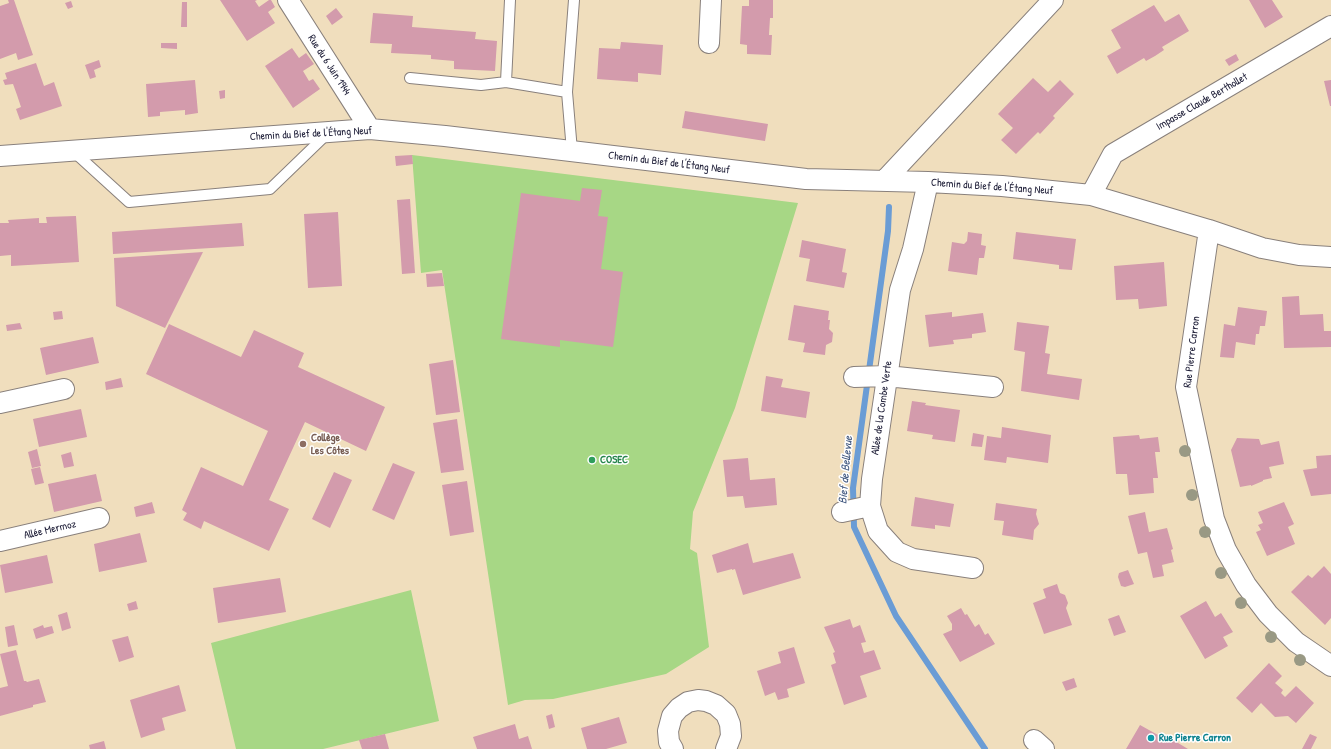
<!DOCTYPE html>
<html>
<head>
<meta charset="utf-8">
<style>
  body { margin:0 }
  canvas { display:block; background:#f0debd }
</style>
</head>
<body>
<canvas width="1331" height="749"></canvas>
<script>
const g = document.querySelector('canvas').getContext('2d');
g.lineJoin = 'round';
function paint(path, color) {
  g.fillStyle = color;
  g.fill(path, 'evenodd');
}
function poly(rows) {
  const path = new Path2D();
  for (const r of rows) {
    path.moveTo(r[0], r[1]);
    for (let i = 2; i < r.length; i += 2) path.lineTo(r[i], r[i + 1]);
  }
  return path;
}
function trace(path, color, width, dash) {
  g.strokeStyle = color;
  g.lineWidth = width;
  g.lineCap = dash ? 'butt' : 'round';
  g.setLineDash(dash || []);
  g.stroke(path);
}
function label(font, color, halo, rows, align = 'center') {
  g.font = font + ' "Patrick Hand",sans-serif';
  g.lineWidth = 3;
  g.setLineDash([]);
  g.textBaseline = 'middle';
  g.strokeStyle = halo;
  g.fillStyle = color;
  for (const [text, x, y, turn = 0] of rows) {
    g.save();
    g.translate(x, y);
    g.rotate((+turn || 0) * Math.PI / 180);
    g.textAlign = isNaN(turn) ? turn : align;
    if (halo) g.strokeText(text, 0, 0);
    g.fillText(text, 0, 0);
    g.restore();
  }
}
const green = poly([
  [412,155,798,203,735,408,693,512,690,549,697,553,709,647,666,674,553,699,525,700,508,705,442,270,421,273],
  [411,590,439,721,323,749,236,749,211,643]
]);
const stream = poly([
  [889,207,888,231,853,488,854,527,896,616,985,749]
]);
const building = poly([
  [8,0,14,0,33,55,18,60,16,53,0,59,0,6,9,3],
  [220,0,257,0,255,1,259,7,269,0,271,0,275,7,268,12,275,23,247,41],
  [749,0,773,0,773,18,770,18,769,35,772,35,771,55,747,54,747,45,740,44,742,6,749,6],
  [1249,0,1272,0,1283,17,1265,28],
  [71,1,73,7,68,9,65,3],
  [182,2,187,2,187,27,181,27],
  [1154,5,1165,22,1179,14,1189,31,1162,47,1164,50,1155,56,1146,61,1144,58,1117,74,1107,56,1121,48,1111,30],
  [336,8,343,17,332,25,326,16],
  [373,13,413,16,412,27,476,32,475,39,497,41,495,71,454,69,454,61,431,59,431,55,391,53,392,44,370,43],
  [621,42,663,45,661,75,638,73,638,82,597,79,599,48,620,49],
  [161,43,177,43,177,49,161,48],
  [292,48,299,58,306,53,314,64,303,71,309,81,313,79,320,89,293,108,265,66],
  [1236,54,1239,60,1229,66,1225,60],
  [99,60,101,67,94,70,96,77,90,79,85,65],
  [36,63,44,86,54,82,62,106,20,120,16,109,21,107,17,95,13,84,5,85,3,80,7,79,5,73],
  [1033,78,1048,92,1060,80,1074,94,1053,116,1055,118,1040,134,1038,132,1016,154,1001,140,1013,128,998,114],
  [195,80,198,113,185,115,185,110,160,112,160,116,148,117,146,84],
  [1331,80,1331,106,1330,106,1324,81],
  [225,90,225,98,220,99,219,91],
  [685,111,768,124,765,141,682,128],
  [412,155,413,164,396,166,395,156],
  [582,188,602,190,598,216,608,217,601,269,623,272,613,347,560,340,560,347,501,339,521,193,580,201],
  [410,199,415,273,402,274,397,200],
  [338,212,342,286,308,288,304,214],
  [76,216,79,262,11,266,11,255,0,256,0,223,9,223,8,220,39,218,39,223,47,223,46,217],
  [242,223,244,246,113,254,112,232],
  [968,232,982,234,981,245,986,246,984,258,979,258,977,275,948,271,952,242,964,244,967,241],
  [1016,232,1076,239,1072,270,1059,269,1059,265,1013,259],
  [802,240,846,249,842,272,847,273,844,288,806,281,810,259,799,257],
  [203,252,165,328,116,306,114,258],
  [1164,262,1167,306,1139,309,1138,299,1116,300,1114,266],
  [442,273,444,286,427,287,426,274],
  [1299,296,1300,315,1323,314,1324,331,1331,331,1331,347,1284,348,1282,297],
  [794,305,829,311,828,320,830,320,829,329,833,333,832,342,826,345,825,355,803,352,805,343,788,340],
  [1238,307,1267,311,1265,326,1260,326,1259,334,1256,334,1255,345,1236,342,1234,358,1220,357,1224,324,1235,326],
  [62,311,63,319,54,320,53,312],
  [952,312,952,317,983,313,986,332,972,334,972,338,953,340,954,344,929,347,925,315],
  [1017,322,1049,326,1045,353,1050,354,1047,374,1082,379,1079,400,1021,391,1025,352,1014,350],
  [20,323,22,329,7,331,6,325],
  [169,324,241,357,254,330,304,353,298,367,385,407,366,451,305,422,269,500,289,509,269,551,204,521,201,529,183,520,187,513,182,510,201,467,243,486,268,431,146,374],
  [93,337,99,363,46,375,40,348],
  [453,360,460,412,436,415,429,364],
  [766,376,783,379,781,387,810,392,806,418,761,411],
  [121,378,123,387,106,390,105,382],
  [912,401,926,403,925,405,960,410,955,442,932,439,933,435,907,431],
  [81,409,87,437,39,447,33,419],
  [457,419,464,470,441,473,433,423],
  [1002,427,1051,435,1048,463,1007,457,1006,463,984,460,987,436,1001,438],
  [973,433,984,435,982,447,971,446],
  [1139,435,1140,439,1158,437,1160,452,1155,452,1158,478,1153,478,1154,493,1129,495,1127,474,1116,474,1113,437],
  [1237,438,1259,439,1261,445,1279,441,1284,464,1269,467,1272,478,1263,480,1263,481,1251,486,1251,485,1240,487,1231,450],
  [37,449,41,466,32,468,28,452],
  [71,452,74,466,64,468,61,455],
  [1331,455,1331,494,1311,496,1303,470,1317,468,1316,456],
  [748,458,750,480,775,478,777,505,745,508,743,496,727,497,723,460],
  [393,463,415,472,394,520,372,510],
  [40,467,44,483,35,485,31,469],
  [334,472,352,480,330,528,312,519],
  [96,474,102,501,54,512,48,484],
  [467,481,474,532,450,536,442,485],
  [915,497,954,504,950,527,935,525,935,529,911,526],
  [152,502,155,513,136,517,134,507],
  [1284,502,1294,524,1288,527,1295,544,1267,556,1256,532,1261,530,1258,525,1263,523,1258,512],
  [996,503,1037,509,1036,514,1039,524,1034,530,1033,540,1002,535,1004,521,994,520],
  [1145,512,1149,532,1167,528,1173,549,1171,550,1174,562,1162,565,1164,576,1153,578,1147,552,1138,554,1128,516],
  [140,533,147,562,99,572,94,544],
  [748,543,753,563,793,553,801,578,743,595,735,569,732,570,732,569,717,573,712,555],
  [47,555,53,583,5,593,0,565],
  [1324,566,1331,574,1331,618,1325,625,1291,592,1308,575,1312,578],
  [1128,570,1134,584,1125,587,1121,586,1118,577,1119,573],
  [280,578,286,612,218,623,213,588],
  [1057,584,1060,593,1065,595,1068,603,1066,608,1072,625,1044,634,1033,603,1046,598,1043,589],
  [136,601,138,609,129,611,127,604],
  [1206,601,1215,617,1221,613,1233,632,1223,637,1228,646,1205,659,1180,616],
  [961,608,965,615,967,614,975,627,979,624,985,635,988,633,995,644,960,662,943,634,952,630,952,624,947,616],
  [67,612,71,628,62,631,58,615],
  [1119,615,1126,632,1114,636,1108,619],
  [850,619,853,628,860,625,866,642,861,643,864,653,874,650,881,669,860,676,867,697,844,705,831,665,836,663,833,653,835,652,824,627],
  [14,625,18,645,8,647,5,627],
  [43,625,44,628,52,626,54,633,36,639,33,629],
  [128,636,134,657,119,662,112,640],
  [794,647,805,683,787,689,789,697,778,700,775,692,765,696,757,671,781,663,778,652],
  [16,650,24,681,26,681,27,682,39,679,46,702,33,705,33,707,0,716,0,688,8,686,0,654],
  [1269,663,1282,676,1275,683,1283,690,1281,693,1285,697,1296,686,1314,703,1296,723,1288,716,1275,717,1261,703,1252,713,1236,698],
  [1074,678,1077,687,1066,691,1062,682],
  [179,685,186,711,162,718,165,730,141,738,130,700],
  [552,714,555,727,549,729,546,716],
  [619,717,627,743,606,749,587,749,581,728],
  [515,724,519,739,528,736,532,749,477,749,473,737],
  [1140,725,1158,735,1160,732,1188,749,1126,749],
  [385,734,389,749,362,749,359,740],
  [1310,734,1317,737,1311,749,1302,749],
  [104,741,106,749,90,749,89,745]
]);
const service = poly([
  [410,78,481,85,506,82,567,92],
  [506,82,510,0],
  [73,151,129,202,270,189,327,134],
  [572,151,567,92,574,0]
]);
const minor = poly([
  [288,0,370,129],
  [709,43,711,0],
  [0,156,370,129,445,136,806,179,928,182,1002,186,1091,195,1209,230,1262,248,1299,255,1331,257],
  [884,181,1053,0],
  [928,182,913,249,900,290,872,479,870,506,878,531,897,552,913,559,973,568],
  [1091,195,1113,154,1331,26],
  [1209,230,1186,387,1214,519,1226,550,1246,585,1268,614,1296,642,1331,666],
  [854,377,887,376,993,387],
  [0,403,64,389],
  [842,512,870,506],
  [0,541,99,518],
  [1034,740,1044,749],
  [673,749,669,742,668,731,672,716,679,708,688,702,698,700,706,701,716,705,726,714,730,724,731,736,726,749]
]);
const trees = [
  [1185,451],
  [1192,495],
  [1205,532],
  [1221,573],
  [1241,603],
  [1271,637],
  [1300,660]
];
const markers = [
  [303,444,4,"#8d6e63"],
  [592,460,4,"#2e9e5b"],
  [1151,738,4,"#0f9aa8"]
];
const streetNames = [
  ["Rue du 6 Juin 1944",329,65,57],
  ["Impasse Claude Berthollet",1202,102,-30],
  ["Chemin du Bief de l'Étang Neuf",311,134,-3],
  ["Chemin du Bief de l'Étang Neuf",669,163,7],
  ["Chemin du Bief de l'Étang Neuf",992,187,4],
  ["Rue Pierre Carron",1192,352,-83],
  ["Allée de la Combe Verte",882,408,-82],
  ["Allée Mermoz",50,530,-13]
];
const educationNames = [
  ["Collège",311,438],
  ["Les Côtes",311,451]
];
const leisureNames = [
  ["COSEC",600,460]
];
const cultureNames = [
  ["Rue Pierre Carron",1159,738]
];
const waterNames = [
  ["Bief de Bellevue",846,470,-85]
];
paint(green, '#a7d785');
trace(stream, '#6a9cd5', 6);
paint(building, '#d39bac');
trace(service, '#89807c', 12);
trace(minor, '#89807c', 22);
trace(service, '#fff', 10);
trace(minor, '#fff', 20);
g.fillStyle = '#999984';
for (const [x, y] of trees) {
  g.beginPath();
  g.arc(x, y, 6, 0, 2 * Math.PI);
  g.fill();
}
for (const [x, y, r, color] of markers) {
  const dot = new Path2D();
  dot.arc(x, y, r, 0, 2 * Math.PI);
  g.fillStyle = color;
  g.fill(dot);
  trace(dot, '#fff', 1.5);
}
label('11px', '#22223b', '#fff', streetNames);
label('bold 11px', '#785e54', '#fff', educationNames, 'left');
label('bold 11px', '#27864d', '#fff', leisureNames, 'left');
label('bold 11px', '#0d838f', '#fff', cultureNames, 'left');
label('italic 12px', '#425980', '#fff', waterNames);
</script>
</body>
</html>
